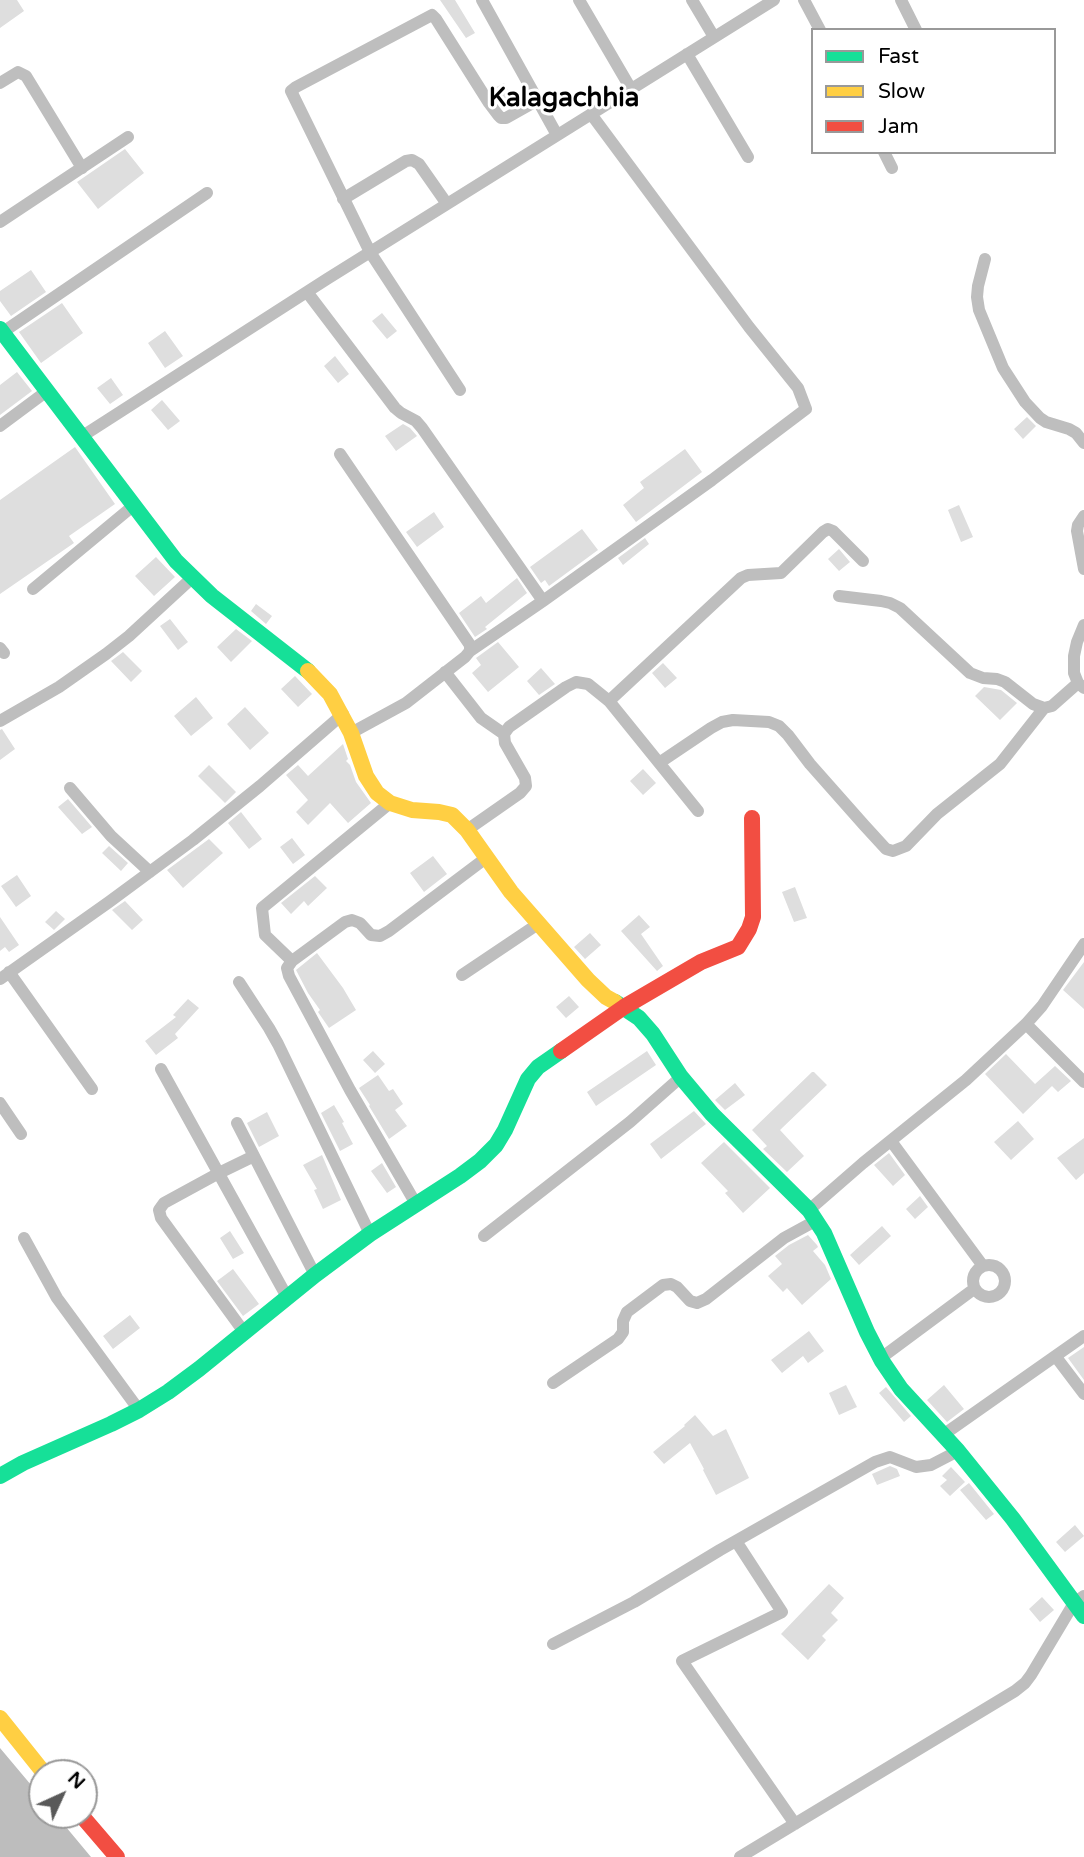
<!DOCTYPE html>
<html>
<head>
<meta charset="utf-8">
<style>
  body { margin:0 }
  #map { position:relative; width:1084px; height:1857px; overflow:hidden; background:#fff; font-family:"Varela Round",sans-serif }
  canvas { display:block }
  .legend { position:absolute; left:811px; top:28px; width:245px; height:126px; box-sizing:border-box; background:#fff; border:2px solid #999; margin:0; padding:9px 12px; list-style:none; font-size:21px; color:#000 }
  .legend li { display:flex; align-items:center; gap:14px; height:35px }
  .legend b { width:35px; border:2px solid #999 }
  .north { position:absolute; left:28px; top:1759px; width:70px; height:70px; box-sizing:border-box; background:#fff; border:2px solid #999; border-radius:50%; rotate:45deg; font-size:19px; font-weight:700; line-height:28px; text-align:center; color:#000 }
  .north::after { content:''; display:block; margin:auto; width:24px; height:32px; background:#595959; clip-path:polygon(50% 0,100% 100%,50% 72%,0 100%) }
</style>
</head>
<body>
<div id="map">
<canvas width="1084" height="1857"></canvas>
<ul class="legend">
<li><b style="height:9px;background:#16e098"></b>Fast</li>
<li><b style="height:9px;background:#ffcf43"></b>Slow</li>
<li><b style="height:9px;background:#f24e42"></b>Jam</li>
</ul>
<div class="north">N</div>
</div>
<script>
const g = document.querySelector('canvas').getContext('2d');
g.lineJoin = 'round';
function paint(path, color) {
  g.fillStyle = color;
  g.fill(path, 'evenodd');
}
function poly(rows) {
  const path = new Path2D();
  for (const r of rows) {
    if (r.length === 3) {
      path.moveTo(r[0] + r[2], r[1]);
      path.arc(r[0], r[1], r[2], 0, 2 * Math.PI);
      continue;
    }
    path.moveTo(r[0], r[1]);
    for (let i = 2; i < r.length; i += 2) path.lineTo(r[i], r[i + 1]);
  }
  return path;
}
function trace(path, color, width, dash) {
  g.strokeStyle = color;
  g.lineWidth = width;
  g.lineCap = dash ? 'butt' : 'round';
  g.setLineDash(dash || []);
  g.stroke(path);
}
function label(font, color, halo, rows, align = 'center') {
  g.font = font + ' "Varela Round",sans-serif';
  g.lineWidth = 6;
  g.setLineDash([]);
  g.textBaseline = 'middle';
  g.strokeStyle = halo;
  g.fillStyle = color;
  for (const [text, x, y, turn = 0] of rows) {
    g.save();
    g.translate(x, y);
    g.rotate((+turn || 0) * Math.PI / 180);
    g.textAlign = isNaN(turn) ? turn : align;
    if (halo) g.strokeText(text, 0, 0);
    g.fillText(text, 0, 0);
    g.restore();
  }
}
const water = poly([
  [0,1748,42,1798,42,1815,56,1815,91,1857,0,1857]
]);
const building = poly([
  [0,0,17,0,24,11,0,28],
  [440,0,455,0,475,33,466,38],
  [504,83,514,100,503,107,491,90],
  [125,149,144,173,98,209,77,182],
  [31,270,46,292,11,316,0,301,0,291],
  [62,303,83,333,41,363,19,332],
  [382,313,397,331,387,339,372,321],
  [165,331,183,356,165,368,148,343],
  [335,356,349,374,338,383,324,366],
  [17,372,32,391,0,415,0,385],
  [111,378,123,395,110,404,97,388],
  [162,400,180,421,168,430,151,410],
  [1027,417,1036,426,1023,439,1014,429],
  [403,424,410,428,417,436,396,451,385,436],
  [75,447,115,504,69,536,74,543,0,594,0,500],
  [685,449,702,472,636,522,623,505,644,488,640,482],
  [959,505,973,537,961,542,948,510],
  [434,512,444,527,417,547,406,532],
  [582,529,598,550,549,586,545,580,541,583,530,567],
  [645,538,649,544,623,565,618,558],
  [839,549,850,562,839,571,828,559],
  [156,557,175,577,154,596,135,576],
  [517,578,527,593,485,627,487,629,475,637,459,613,481,596,486,603],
  [256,604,272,616,266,624,251,611],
  [170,619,188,642,178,650,160,626],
  [236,629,252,641,231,662,217,647],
  [498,642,519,667,488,692,472,673,481,665,476,658],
  [123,652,142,671,131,682,111,661],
  [663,663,677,678,665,688,652,673],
  [541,668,555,684,539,695,527,681],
  [295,676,312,694,298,707,281,689],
  [984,687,1001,690,1017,703,1000,720,975,696],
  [196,697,213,718,191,736,174,716],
  [245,707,269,733,250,750,227,724],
  [2,729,15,749,0,760,0,730],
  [343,744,348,759,346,761,350,765,356,782,371,803,348,823,330,803,308,825,296,812,308,800,286,775,298,765,308,776],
  [209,765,236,792,225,803,198,776],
  [643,769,656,783,643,795,630,781],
  [68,799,92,827,82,834,58,807],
  [241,812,262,839,249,849,228,823],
  [292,838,305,855,293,864,280,847],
  [209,839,223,853,183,888,167,870],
  [109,846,128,863,121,871,102,853],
  [433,856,447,874,424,892,410,873],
  [17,875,31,896,16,907,1,886],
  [315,876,327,888,308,906,304,901,291,914,281,903],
  [795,887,807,918,794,922,782,892],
  [125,901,143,920,132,930,112,910],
  [56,911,65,919,54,930,45,922],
  [639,915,650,927,641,934,663,966,657,971,621,931],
  [0,917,19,945,9,952,5,947,0,951],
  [590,933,601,945,585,959,574,947],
  [317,953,343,988,356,1010,329,1028,318,1012,320,1010,308,993,296,970],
  [1084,962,1084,1009,1063,990],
  [569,996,579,1007,566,1018,556,1007],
  [188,999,199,1008,175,1034,178,1038,156,1055,145,1041,176,1017,173,1015],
  [373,1051,385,1064,375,1073,363,1060],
  [647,1051,656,1065,596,1106,587,1092],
  [1006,1054,1035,1084,1055,1066,1071,1081,1058,1092,1052,1086,1023,1114,985,1074],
  [812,1072,814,1072,827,1085,780,1130,804,1156,787,1172,763,1149,767,1146,752,1130],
  [378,1075,389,1091,393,1089,403,1104,395,1110,407,1126,389,1139,369,1106,370,1105,359,1088],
  [735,1083,745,1095,725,1110,715,1100],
  [334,1105,344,1122,342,1123,353,1144,340,1151,321,1113],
  [694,1111,706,1124,661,1159,650,1144],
  [267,1112,279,1136,259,1147,247,1123],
  [1018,1121,1034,1139,1011,1160,994,1142],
  [1084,1138,1084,1173,1076,1180,1057,1158],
  [724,1142,770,1188,743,1213,725,1193,728,1191,701,1163],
  [889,1153,905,1175,893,1186,874,1165],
  [322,1155,341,1200,323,1209,314,1190,317,1189,303,1165],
  [382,1163,396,1187,387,1193,371,1171],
  [920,1196,928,1207,915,1219,906,1209],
  [882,1226,891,1236,859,1265,850,1255],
  [230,1231,244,1253,233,1259,220,1238],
  [808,1235,817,1245,818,1247,813,1251,825,1265,831,1279,802,1305,787,1288,783,1292,768,1276,782,1264,775,1256,789,1245],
  [233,1269,259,1304,243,1316,217,1281],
  [130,1315,140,1328,113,1349,103,1336],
  [809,1331,824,1351,808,1363,803,1356,782,1373,771,1360],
  [1084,1347,1084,1380,1068,1358],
  [846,1385,857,1407,839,1415,829,1393],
  [944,1385,964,1409,947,1422,927,1400],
  [886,1387,911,1416,904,1422,879,1393],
  [695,1415,713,1436,726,1429,749,1478,716,1495,703,1470,704,1469,690,1443,664,1464,653,1452,685,1426,684,1425],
  [890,1466,897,1469,900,1476,877,1485,872,1474],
  [951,1467,965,1482,950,1496,940,1486,947,1480,942,1476],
  [969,1483,994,1514,986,1520,960,1490],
  [1075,1525,1084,1536,1065,1552,1056,1542],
  [829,1584,844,1598,831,1613,838,1620,822,1636,826,1640,808,1660,781,1634],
  [1042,1597,1054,1610,1040,1622,1029,1609]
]);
const street = poly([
  [482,0,557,135],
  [579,0,631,89],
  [692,0,714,37],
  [804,0,820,30],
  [901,0,916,30],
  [687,54,748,157],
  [0,83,18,72,26,76,82,168],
  [884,152,892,168],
  [343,199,406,161,412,160,419,164,447,204],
  [0,222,128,137],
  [985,259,978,286,977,297,979,310,1003,368,1025,402,1040,418,1046,422,1069,429,1076,433,1084,443],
  [307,292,395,408,401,413,416,421,422,428,543,601],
  [3,332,207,193],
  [460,390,370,252,291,91,296,87,432,15,436,19,489,103,498,115,501,118,506,118,538,100],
  [0,426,47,391],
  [81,437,327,279,774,0],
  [340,454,470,645,470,651,465,657,406,703,351,733],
  [1084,516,1078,525,1077,531,1084,569],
  [33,589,133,506],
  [839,596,881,601,890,603,900,608,970,673,983,678,997,679,1005,682,1033,704,1044,708,1052,706,1078,683],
  [0,648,4,653],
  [470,651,543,601,712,480,806,409,798,388,749,327,591,114],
  [445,672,481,718,504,734],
  [1084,688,1078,683,1074,673,1074,656,1077,642,1084,625],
  [609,701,741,578,748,575,781,573,823,532,828,529,833,531,863,561],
  [0,721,59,687,106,654,129,636,192,578],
  [659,763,711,728,722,722,733,720,769,722,779,726,788,735,810,764,864,825,886,849,893,851,906,846,937,814,1000,764,1044,708],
  [70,788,111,836,150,872],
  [467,830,520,793,526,786,525,778,505,743,504,734,509,727,566,687,576,682,588,684,609,701,698,811],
  [292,961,265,935,262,908,390,803],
  [9,972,92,1089],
  [462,975,538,924],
  [0,979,109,902,193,840,260,786,343,714],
  [239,982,269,1028,278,1044,370,1234],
  [1026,1024,1084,1082],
  [161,1069,287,1297],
  [0,1103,21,1134],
  [237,1123,315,1275],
  [891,1141,983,1266],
  [416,1204,350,1090,289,976,287,968,292,961,345,922,352,920,360,923,371,935,380,936,389,931,486,858],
  [809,1210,863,1163,966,1080,1026,1024,1042,1006,1084,944],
  [484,1236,630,1122,681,1077],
  [24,1238,57,1298,139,1410],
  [989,1281,16],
  [244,1332,161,1218,159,1210,164,1203,219,1173,254,1156],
  [1056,1357,1084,1394],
  [881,1358,974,1289],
  [553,1383,618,1339,623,1332,623,1321,627,1312,663,1285,671,1284,677,1287,690,1301,697,1303,706,1299,784,1238,817,1220],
  [943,1435,1084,1336],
  [736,1541,782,1612,682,1661,795,1824],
  [553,1644,634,1602,720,1550,875,1462,890,1457,916,1467,931,1465,958,1451],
  [740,1857,1015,1691,1025,1683,1031,1675,1074,1603,1084,1596]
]);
const fast = poly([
  [0,329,176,561,212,596,308,671],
  [615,1002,639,1018,653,1034,681,1077,712,1114,809,1210,824,1233,867,1332,882,1361,901,1389,958,1451,1013,1519,1084,1616],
  [0,1476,23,1463,111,1424,139,1410,168,1392,199,1369,315,1275,370,1234,460,1176,480,1161,496,1145,505,1130,528,1079,538,1067,561,1051]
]);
const slow = poly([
  [308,671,330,694,351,733,366,776,377,793,390,803,412,810,439,812,452,815,467,830,511,892,588,980,606,997,615,1002],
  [0,1718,44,1773]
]);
const jam = poly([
  [561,1051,624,1007,701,962,738,947,749,929,753,917,752,818],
  [81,1815,117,1857]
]);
const districtNames = [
  ["Kalagachhia",564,99]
];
paint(water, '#bdbdbd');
paint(building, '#dedede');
trace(street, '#bebebe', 12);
trace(fast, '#16e098', 16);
trace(slow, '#ffcf43', 16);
trace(jam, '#f24e42', 16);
label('bold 26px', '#000', '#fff', districtNames);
</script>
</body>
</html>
